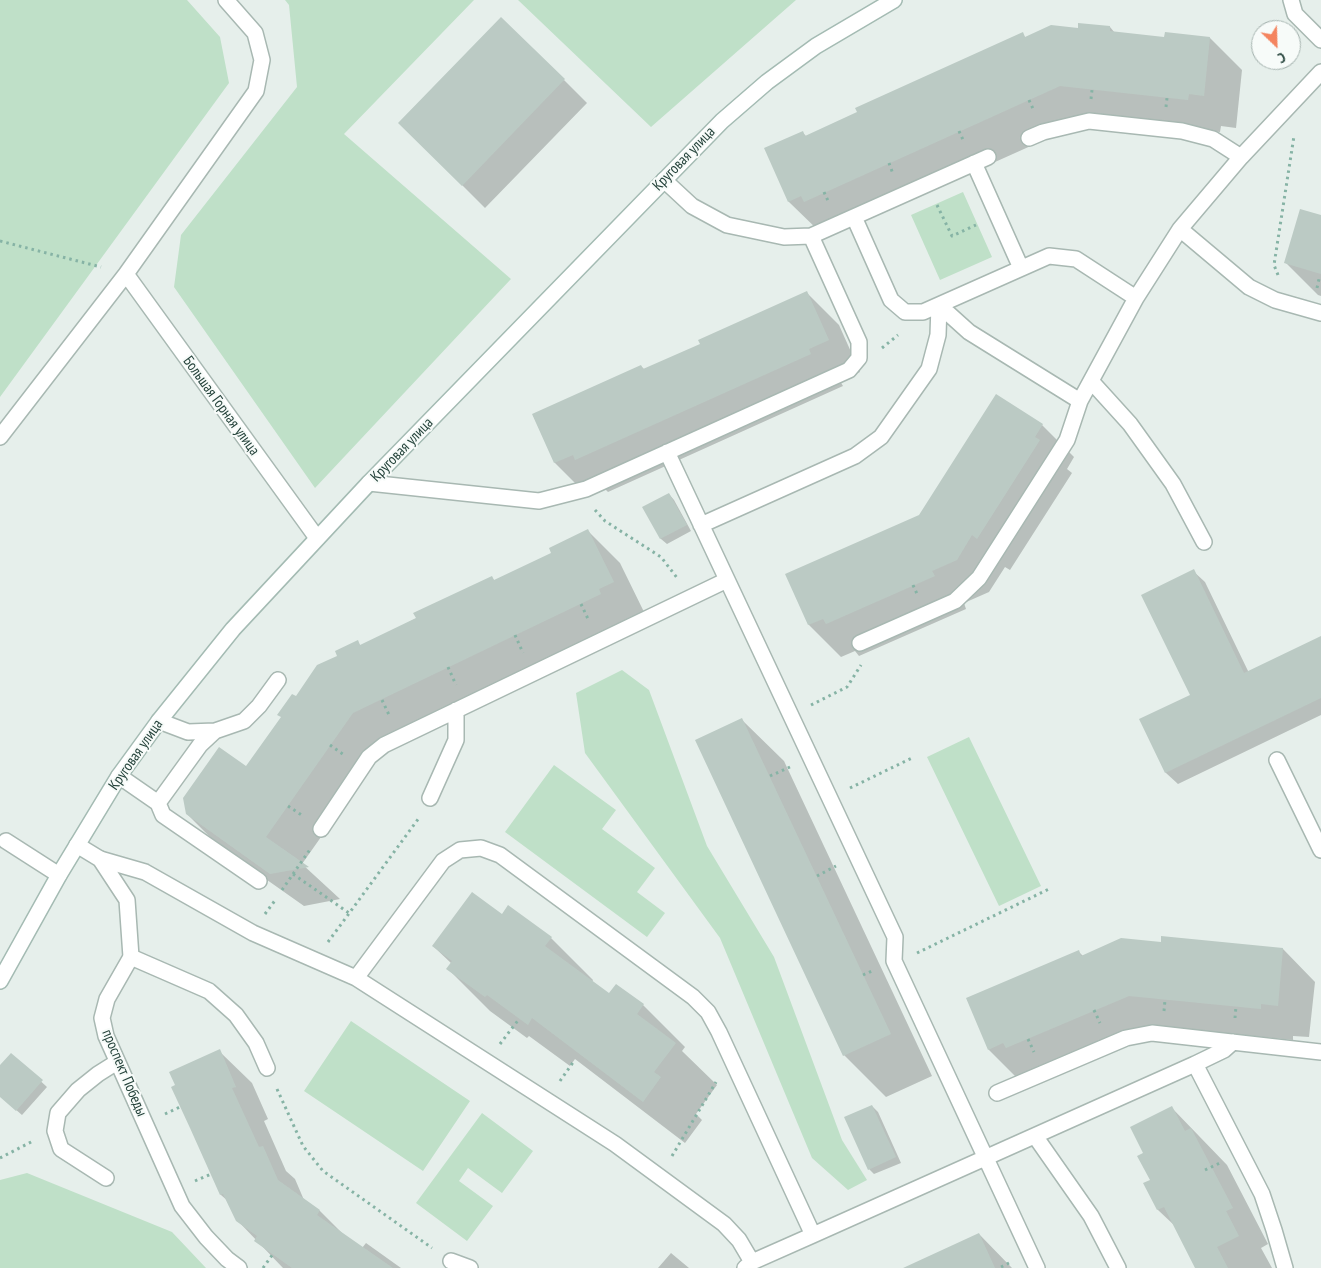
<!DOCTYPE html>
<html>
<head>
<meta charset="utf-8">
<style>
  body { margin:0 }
  #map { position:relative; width:1321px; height:1268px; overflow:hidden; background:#e6efeb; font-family:"PT Sans Narrow",sans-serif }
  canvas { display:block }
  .north { position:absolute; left:1251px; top:20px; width:50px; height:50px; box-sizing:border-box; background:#f7fbf9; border:1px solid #a3b1ad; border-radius:50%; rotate:156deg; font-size:14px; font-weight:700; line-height:20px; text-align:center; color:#24423a }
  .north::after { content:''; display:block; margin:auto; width:18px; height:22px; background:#f4845f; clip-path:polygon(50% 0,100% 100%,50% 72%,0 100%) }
</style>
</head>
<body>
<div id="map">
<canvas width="1321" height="1268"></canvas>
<div class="north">С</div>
</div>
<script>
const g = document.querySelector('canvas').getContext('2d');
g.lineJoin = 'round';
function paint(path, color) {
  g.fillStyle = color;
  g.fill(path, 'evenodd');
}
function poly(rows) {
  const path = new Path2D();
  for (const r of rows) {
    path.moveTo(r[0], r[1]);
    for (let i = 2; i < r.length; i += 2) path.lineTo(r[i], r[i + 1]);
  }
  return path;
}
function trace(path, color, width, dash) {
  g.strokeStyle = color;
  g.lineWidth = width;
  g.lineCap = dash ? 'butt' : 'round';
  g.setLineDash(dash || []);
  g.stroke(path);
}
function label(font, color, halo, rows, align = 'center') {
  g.font = font + ' "PT Sans Narrow",sans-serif';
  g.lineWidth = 4;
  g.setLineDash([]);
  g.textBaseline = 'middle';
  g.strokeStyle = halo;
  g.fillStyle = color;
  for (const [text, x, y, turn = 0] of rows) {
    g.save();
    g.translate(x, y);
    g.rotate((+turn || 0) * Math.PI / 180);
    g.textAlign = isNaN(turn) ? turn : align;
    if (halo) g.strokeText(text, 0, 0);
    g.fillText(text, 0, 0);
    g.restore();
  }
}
const green = poly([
  [0,0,187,0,220,37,229,83,0,397],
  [285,0,474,0,344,134,511,279,315,488,174,287,181,235,297,87,289,5],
  [518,0,796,0,651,127],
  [963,192,992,257,940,280,911,215],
  [622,670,649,690,707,846,774,957,842,1140,867,1180,848,1190,812,1158,720,938,585,753,576,693],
  [969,737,1041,886,999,906,927,757],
  [554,765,616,810,602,829,655,868,637,892,665,913,647,937,505,832],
  [351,1021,470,1101,423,1171,304,1091],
  [482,1113,533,1151,502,1193,468,1168,459,1181,493,1206,467,1241,416,1203],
  [27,1173,172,1232,206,1268,0,1268,0,1180]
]);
const shadow = poly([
  [1110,27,1115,33,1165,38,1210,38,1242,70,1236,128,1221,126,1220,132,1093,118,837,233,832,229,822,234,789,202,766,149,803,133,807,137,1022,34,1026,38,1079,29],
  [564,80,587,103,485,208,400,123],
  [1321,216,1321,296,1318,295,1286,263],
  [806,292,839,325,860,372,840,381,843,386,608,492,604,488,587,495,555,463,533,415,641,366,645,370,701,345],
  [1042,425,1074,457,1067,469,1072,473,1010,570,1005,567,989,592,964,603,966,609,859,656,855,651,841,657,809,625,787,574,920,516],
  [669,494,674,500,691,531,667,544,661,539,644,507],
  [588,531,620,563,645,614,385,746,302,864,340,899,304,906,219,846,187,814,247,768,296,698,339,656,357,642,361,646,417,618,491,577,495,581,553,554],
  [1193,571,1205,582,1249,673,1321,638,1321,715,1178,784,1166,773,1141,720,1191,696],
  [742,720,784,761,932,1076,886,1097,844,1055],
  [502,916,551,938,593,980,592,982,609,995,643,1005,685,1047,682,1051,717,1085,696,1114,702,1120,685,1143,575,1059,570,1066,529,1036,527,1038,490,1011,448,969,452,964,433,946],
  [1162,944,1283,949,1315,982,1309,1037,1293,1036,1293,1040,1162,1027,1021,1082,989,1050,967,999,1079,952,1083,956],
  [219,1051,252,1083,268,1119,264,1121,286,1171,295,1179,304,1200,320,1211,344,1235,362,1248,366,1243,401,1268,283,1268,237,1220,229,1202,221,1195],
  [11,1054,47,1087,22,1115,0,1096,0,1067],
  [872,1106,878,1112,901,1163,874,1174,869,1169],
  [1171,1107,1227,1165,1268,1244,1261,1248,1272,1268,1196,1268,1175,1226,1158,1210,1145,1184,1151,1180,1145,1154],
  [979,1234,1012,1268,937,1268],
  [671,1253,689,1268,658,1268]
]);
const building = poly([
  [501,17,565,79,462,186,398,123],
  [1078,23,1110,26,1110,31,1164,37,1165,32,1210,37,1204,96,1189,94,1188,100,1060,86,804,202,801,196,788,202,764,148,803,131,805,136,857,112,855,108,1023,32,1025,37,1051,25,1078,28],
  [1300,209,1321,215,1321,274,1284,263],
  [807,291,829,340,809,349,811,354,575,460,573,455,554,463,532,414,641,365,643,369,700,344,698,340],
  [996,394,1043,424,1035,437,1040,440,977,539,972,535,957,560,932,571,935,576,826,624,823,619,808,625,785,574,919,515],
  [669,493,687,525,660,539,642,507],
  [588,529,614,582,599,589,601,594,353,713,266,837,309,867,270,874,186,814,183,798,219,747,246,766,281,717,277,715,292,694,296,696,317,665,337,656,335,651,358,640,360,645,416,618,413,613,492,576,494,580,551,553,549,548],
  [1194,569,1244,673,1321,636,1321,698,1165,773,1139,719,1190,695,1141,595],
  [742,718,891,1034,843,1056,695,740],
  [472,892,502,914,508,905,552,937,545,946,609,993,616,984,644,1004,637,1014,676,1043,654,1072,661,1077,643,1102,532,1018,528,1025,487,995,485,997,446,969,452,961,432,946],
  [1161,936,1283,948,1278,1006,1261,1004,1261,1009,1129,996,1006,1048,1003,1043,988,1050,966,998,1079,950,1081,956,1121,938,1161,942],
  [220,1049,236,1087,232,1088,259,1147,263,1146,278,1180,320,1210,317,1215,393,1268,292,1268,254,1241,257,1236,236,1221,223,1194,220,1195,190,1128,171,1087,175,1085,169,1072],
  [11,1053,43,1080,16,1111,0,1097,0,1065],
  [872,1105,896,1157,868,1170,844,1117],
  [1172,1106,1185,1131,1191,1128,1233,1208,1226,1211,1239,1236,1217,1247,1228,1268,1195,1268,1164,1207,1157,1210,1143,1183,1150,1180,1137,1156,1143,1153,1130,1127],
  [979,1233,995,1268,903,1268]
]);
const path = poly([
  [1091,99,1092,90],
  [1029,100,1034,111],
  [1166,107,1167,98],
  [959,131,964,142],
  [889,163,893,174],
  [824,192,829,203],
  [937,205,952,236,976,225],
  [0,241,101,267],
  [1278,275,1274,265,1294,136],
  [1317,288,1319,279],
  [882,348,898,335],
  [595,510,605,521,661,557,678,579],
  [913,585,917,594],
  [581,604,589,621],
  [515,635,523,653],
  [448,667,456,685],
  [382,700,390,717],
  [811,705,847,687,861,665],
  [330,745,344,755],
  [770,776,790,767],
  [850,788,912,758],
  [288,806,303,816],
  [293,874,311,848],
  [817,876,836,866],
  [282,890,293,874,349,913],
  [265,914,276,899],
  [328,942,419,818],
  [917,953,1049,889],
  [863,975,874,970],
  [1094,1010,1100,1023],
  [1164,1011,1165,1000],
  [1235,1018,1236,1006],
  [1028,1039,1034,1052],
  [500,1044,519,1019],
  [560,1081,574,1061],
  [277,1089,303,1146,323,1171,432,1248],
  [165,1114,180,1107],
  [672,1156,716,1082],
  [0,1158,33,1141],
  [1205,1170,1220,1163],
  [195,1181,211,1174],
  [1001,1267,1009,1263],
  [263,1268,273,1254]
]);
const lane = poly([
  [1029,138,1043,132,1089,121,1182,131,1213,139,1241,157],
  [974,163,1021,268],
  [664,180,692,206,727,225,784,237,811,236,988,157],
  [854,217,891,300,905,312,923,312,1049,256,1076,259,1136,298],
  [1180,229,1249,287,1275,300,1321,313],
  [126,274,317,538],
  [939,305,969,332,1080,401],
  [1091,381,1130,424,1173,484,1204,542],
  [0,437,126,274,256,91,262,60,255,33,226,0],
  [667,452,895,937,894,961,1037,1268],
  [369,483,539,501,586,489,849,370,859,358,859,342,811,236],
  [701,525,855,456,881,437,929,369,938,335,939,305],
  [860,643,955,601,979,578,1067,440,1080,401,1136,298,1180,229,1241,157,1321,72],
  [159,721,188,732,215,731,244,721,259,706,278,680],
  [1277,760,1321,850],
  [119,776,158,803,163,815,259,881],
  [430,798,456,740,456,710],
  [158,803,200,745,215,731],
  [321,829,369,757,384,745,727,580],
  [6,841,59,875],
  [100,859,145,872,253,933,356,978,615,1144,724,1224,739,1240,752,1262],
  [131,957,209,991,236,1015,256,1043,267,1068],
  [356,978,443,861,460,850,481,848,500,855,693,997,708,1012,719,1032,813,1235],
  [1195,1064,1262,1194,1274,1230,1285,1268],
  [997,1093,1126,1038,1152,1033,1321,1052],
  [1035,1136,1091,1216,1118,1268],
  [106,1178,61,1149,55,1131,58,1113,78,1090,98,1074,117,1062],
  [451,1261,470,1268],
  [745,1268,752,1262,813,1235,1195,1064,1224,1050,1233,1042]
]);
const street = poly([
  [1291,0,1295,14,1321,40],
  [77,845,100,859,127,900,131,957,107,999,102,1018,106,1036,182,1206,206,1237,227,1259,239,1268]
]);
const secondary = poly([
  [0,981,59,875,119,776,159,721,233,629,369,483,722,121,767,82,816,46,894,0]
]);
const streetNames = [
  ["Круговая улица",684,159,-46],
  ["Большая Горная улица",221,406,54],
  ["Круговая улица",402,450,-46],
  ["Круговая улица",136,755,-55],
  ["проспект Победы",124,1073,67]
];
paint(green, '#bfe0c8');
paint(shadow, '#0003');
paint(building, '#bbcac4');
trace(lane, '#a8b8b2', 18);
trace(street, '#a8b8b2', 18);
trace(secondary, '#a4bbb3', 18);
trace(path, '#86b3a5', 3, [2.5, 4]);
trace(lane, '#fff', 15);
trace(street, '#fff', 15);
trace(secondary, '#fff', 15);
label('15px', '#24423a', '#f7fbf9', streetNames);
</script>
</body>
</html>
